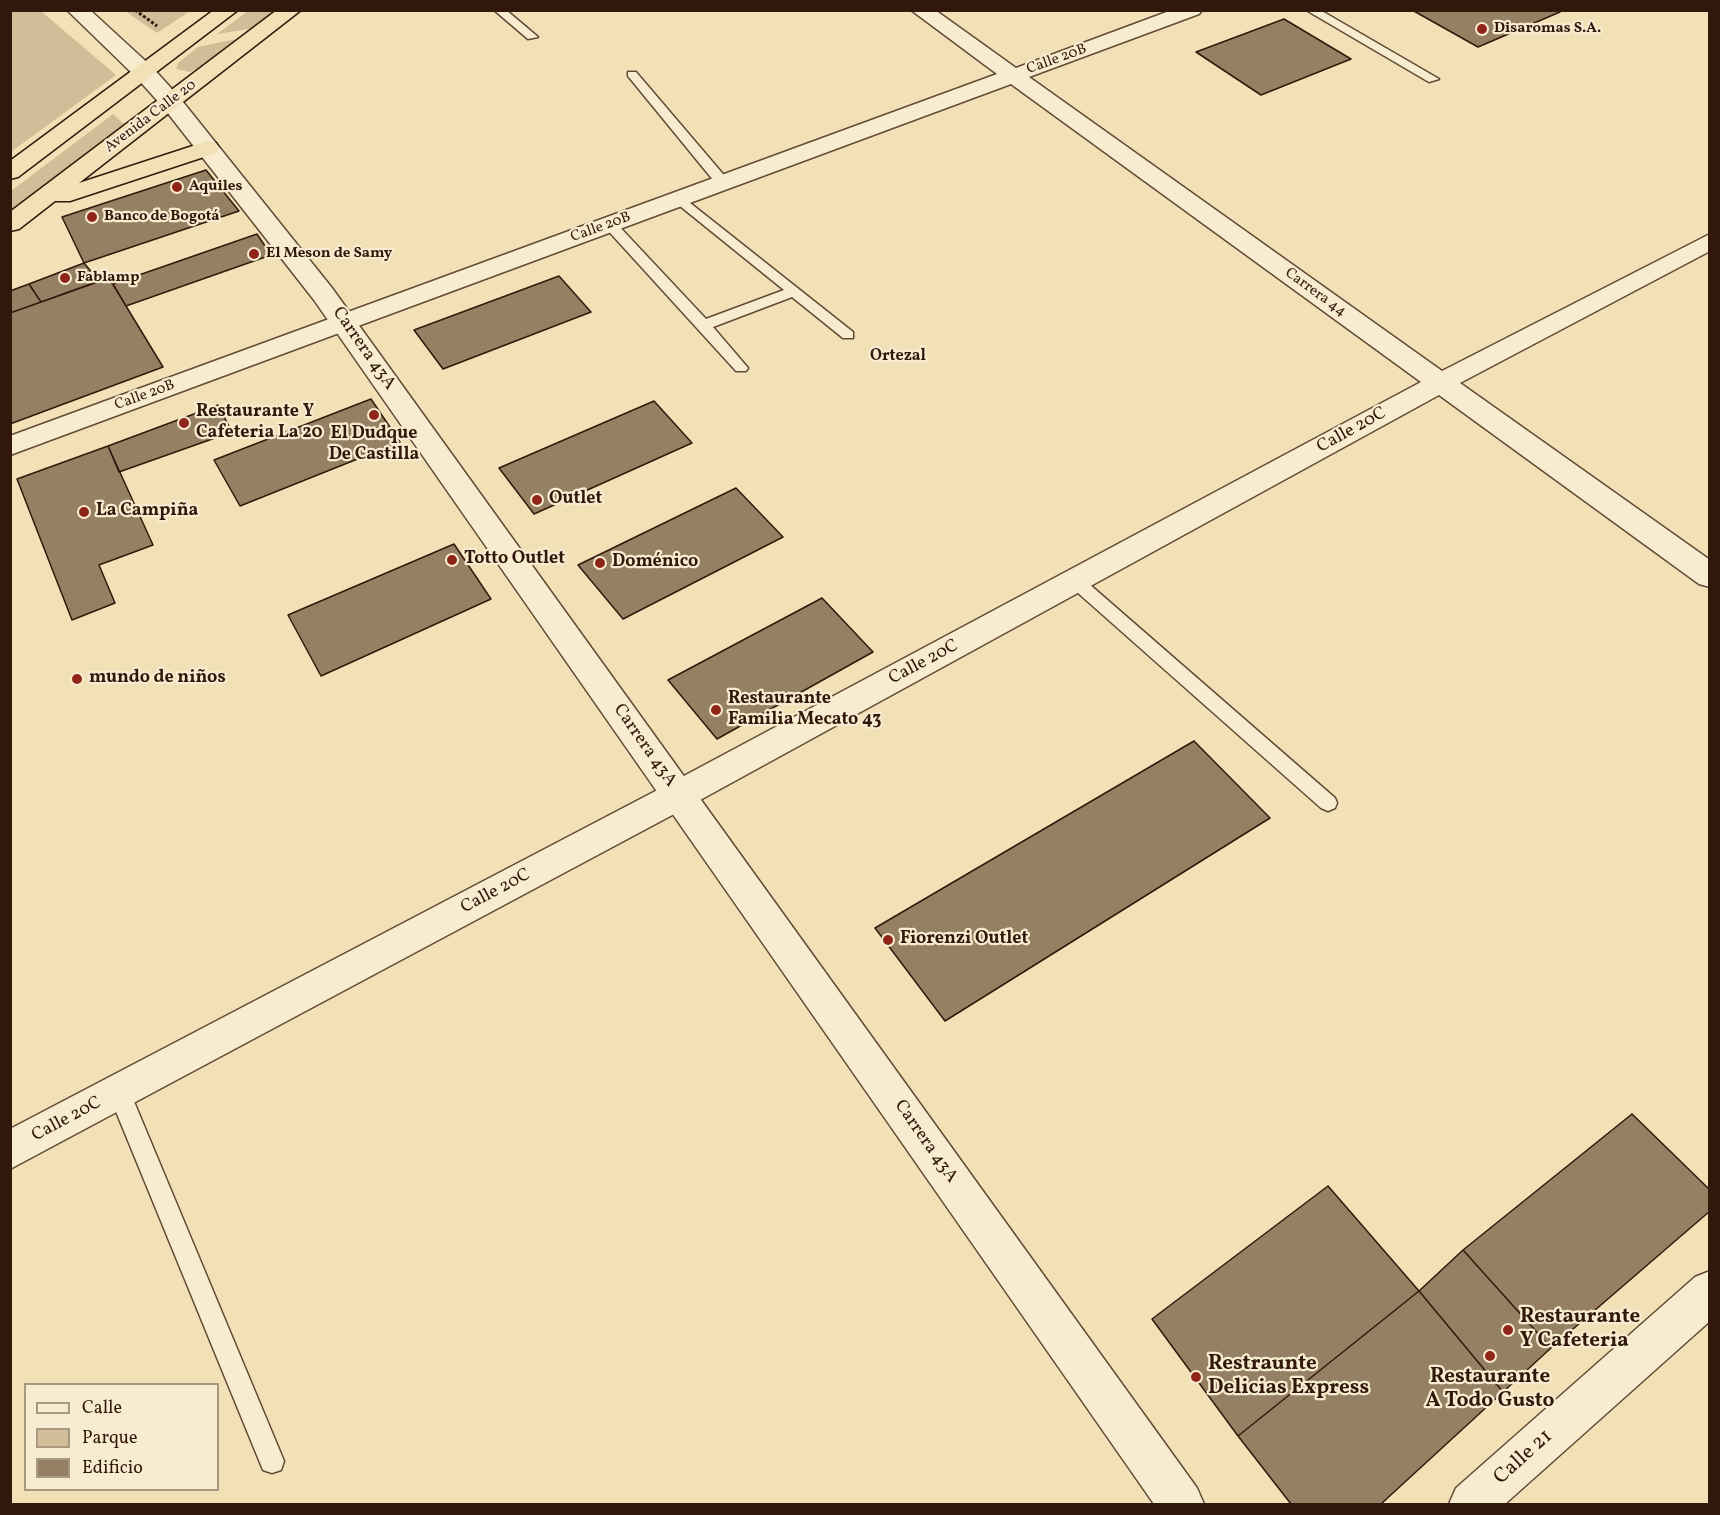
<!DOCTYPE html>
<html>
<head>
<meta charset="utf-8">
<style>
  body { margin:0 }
  #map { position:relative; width:1720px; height:1515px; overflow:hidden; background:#f2e0b6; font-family:Vollkorn,serif }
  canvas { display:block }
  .frame { position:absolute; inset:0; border:12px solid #32180b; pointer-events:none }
  .legend { position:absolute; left:24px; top:1383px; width:195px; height:108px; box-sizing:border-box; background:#f7ebd0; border:2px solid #a89781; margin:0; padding:8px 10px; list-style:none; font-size:18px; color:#32180b }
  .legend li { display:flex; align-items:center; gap:12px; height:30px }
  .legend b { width:30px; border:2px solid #a89781 }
</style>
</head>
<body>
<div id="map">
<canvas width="1720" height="1515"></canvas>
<div class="frame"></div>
<ul class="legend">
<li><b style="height:8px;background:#f7ebd0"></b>Calle</li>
<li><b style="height:16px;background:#d1be99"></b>Parque</li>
<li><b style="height:16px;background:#968064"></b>Edificio</li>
</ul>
</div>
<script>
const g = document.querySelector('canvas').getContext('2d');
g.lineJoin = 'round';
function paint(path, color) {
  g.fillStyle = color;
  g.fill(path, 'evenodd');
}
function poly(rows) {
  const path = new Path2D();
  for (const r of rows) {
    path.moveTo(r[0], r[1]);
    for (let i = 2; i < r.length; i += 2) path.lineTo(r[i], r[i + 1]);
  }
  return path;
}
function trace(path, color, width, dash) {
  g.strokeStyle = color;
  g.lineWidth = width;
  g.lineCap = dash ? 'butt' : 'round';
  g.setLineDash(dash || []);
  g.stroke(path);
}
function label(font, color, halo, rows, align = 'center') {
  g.font = font + ' Vollkorn,serif';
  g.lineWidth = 4.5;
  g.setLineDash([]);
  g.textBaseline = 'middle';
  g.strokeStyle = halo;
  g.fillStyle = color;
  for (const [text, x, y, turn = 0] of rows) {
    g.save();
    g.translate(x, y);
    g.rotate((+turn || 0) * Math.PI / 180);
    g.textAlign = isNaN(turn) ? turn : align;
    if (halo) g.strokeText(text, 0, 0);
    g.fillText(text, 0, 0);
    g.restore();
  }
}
const green = poly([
  [11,10,41,11,116,75,11,152],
  [125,11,190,11,157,33],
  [248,11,277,11,255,28,217,34],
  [236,39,202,66,190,72,176,69,178,63,198,47],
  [113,114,125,125,11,212,11,191]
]);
const building = poly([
  [1412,10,1558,10,1560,12,1478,47,1412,10],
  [1284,19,1351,59,1261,95,1196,52,1284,19],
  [206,170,239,211,84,263,62,217,206,170],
  [257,234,271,255,126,306,113,284,257,234],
  [84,263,99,281,41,302,29,284,84,263],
  [559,276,591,312,443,369,414,330,559,276],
  [109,278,163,367,10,424,10,313,109,278],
  [29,284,41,302,10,313,10,291,29,284],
  [371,399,400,442,240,506,214,460,371,399],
  [654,401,692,443,534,514,499,468,654,401],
  [218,405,232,432,119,472,108,446,218,405],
  [108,446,153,545,99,565,115,603,72,620,17,479,108,446],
  [736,488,783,537,623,619,578,565,736,488],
  [454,544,491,599,321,676,288,615,454,544],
  [822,598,873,652,717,739,668,680,822,598],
  [1194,741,1270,818,945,1021,875,928,1194,741],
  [1632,1114,1710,1190,1710,1211,1551,1348,1463,1250,1632,1114],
  [1328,1186,1419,1291,1238,1436,1152,1319,1328,1186],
  [1463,1250,1551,1348,1503,1392,1419,1291,1463,1250],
  [1419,1291,1503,1392,1381,1504,1291,1504,1238,1436,1419,1291]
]);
const path = poly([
  [135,10,157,26]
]);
const service = poly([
  [494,10,506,10,538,37,528,39,494,10],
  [1306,10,1320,10,1439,79,1429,82,1306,10],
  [628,72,636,72,728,180,728,186,718,186,628,76,628,72],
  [680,195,853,332,853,338,843,338,792,297,713,327,748,368,746,371,736,371,603,225,605,222,615,222,706,319,784,290,675,202,674,199,680,195],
  [1075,575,1081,577,1335,798,1337,803,1335,808,1328,811,1321,808,1069,585,1067,581,1075,575],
  [119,1082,126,1085,130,1092,284,1461,281,1470,272,1473,263,1470,108,1092,112,1085,119,1082]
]);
const minor = poly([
  [911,10,935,10,1016,68,1172,10,1202,10,1199,14,1029,77,1442,371,1710,234,1710,251,1460,383,1710,560,1710,587,1699,584,1439,395,691,805,10,1169,10,1129,667,785,1421,382,1011,84,10,455,10,436,997,74,911,10]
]);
const tertiary = poly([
  [67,10,90,10,152,67,179,97,332,288,1197,1488,1204,1504,1154,1504,314,300,163,107,136,77,67,10],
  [1710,1271,1710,1321,1505,1504,1449,1504,1456,1488,1695,1277,1710,1271]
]);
const trunk = poly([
  [214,10,238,10,18,177,10,179,10,161,214,10],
  [277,10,301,10,79,183,208,141,216,143,219,148,216,153,70,201,55,201,19,229,10,231,10,212,277,10]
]);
const markers = [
  [1482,29,6,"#8f2418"],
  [177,187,6,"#8f2418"],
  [92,217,6,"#8f2418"],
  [254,254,6,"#8f2418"],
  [65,278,6,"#8f2418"],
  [374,415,6,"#8f2418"],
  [184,423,6,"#8f2418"],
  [537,500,6,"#8f2418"],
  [84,512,6,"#8f2418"],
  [452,560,6,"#8f2418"],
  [600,563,6,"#8f2418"],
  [77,679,6,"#8f2418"],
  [716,710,6,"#8f2418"],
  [888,940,6,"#8f2418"],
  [1508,1330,6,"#8f2418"],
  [1490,1356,6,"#8f2418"],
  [1196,1377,6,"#8f2418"]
];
const farPoinames = [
  ["Disaromas S.A.",1494,29],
  ["Aquiles",189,187],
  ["Banco de Bogotá",104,217],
  ["El Meson de Samy",266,254],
  ["Fablamp",77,278]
];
const farStreetnames = [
  ["Calle 20B",1057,60,-20],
  ["Avenida Calle 20",151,117,-37],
  ["Calle 20B",601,228,-20],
  ["Carrera 44",1315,293,36],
  ["Calle 20B",145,396,-20]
];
const farNeighbourhoodnames = [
  ["Ortezal",898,357]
];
const streetNames = [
  ["Carrera 43A",363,349,55],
  ["Calle 20C",1352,431,-29],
  ["Calle 20C",924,663,-28],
  ["Carrera 43A",644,746,55],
  ["Calle 20C",496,892,-28],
  ["Calle 20C",67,1120,-28],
  ["Carrera 43A",925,1142,55]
];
const poiNames = [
  ["Restaurante Y",196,413],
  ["Cafeteria La 20",196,434],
  ["El Dudque",374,435,"center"],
  ["De Castilla",374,456,"center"],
  ["Outlet",549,500],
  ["La Campiña",96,512],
  ["Totto Outlet",464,560],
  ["Doménico",612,563],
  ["mundo de niños",89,679],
  ["Restaurante",728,700],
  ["Familia Mecato 43",728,721],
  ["Fiorenzi Outlet",900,940]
];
const nearPoinames = [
  ["Restaurante",1520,1318],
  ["Y Cafeteria",1520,1342],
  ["Restraunte",1208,1365],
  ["Delicias Express",1208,1389],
  ["Restaurante",1490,1378,"center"],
  ["A Todo Gusto",1490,1402,"center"]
];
const nearStreetnames = [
  ["Calle 21",1524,1458,-42]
];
paint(green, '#d1be99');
paint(building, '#968064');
trace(building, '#32180b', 1.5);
trace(service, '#624a36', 3);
trace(minor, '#624a36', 3);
trace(tertiary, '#624a36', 3);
trace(trunk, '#32180b', 3);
trace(path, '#32180b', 3, [3, 2]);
paint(service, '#f7ebd0');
paint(minor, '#f7ebd0');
paint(tertiary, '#f7ebd0');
paint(trunk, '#f2e0b6');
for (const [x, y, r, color] of markers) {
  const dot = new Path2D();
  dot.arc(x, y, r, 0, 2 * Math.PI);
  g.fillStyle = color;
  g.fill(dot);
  trace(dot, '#f7ebd0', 2);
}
label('bold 15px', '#32180b', '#f7ebd0', farPoinames, 'left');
label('15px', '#32180b', '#f7ebd0', farStreetnames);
label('bold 16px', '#32180b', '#f7ebd0', farNeighbourhoodnames);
label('18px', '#32180b', '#f7ebd0', streetNames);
label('bold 18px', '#32180b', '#f7ebd0', poiNames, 'left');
label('bold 21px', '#32180b', '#f7ebd0', nearPoinames, 'left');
label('21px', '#32180b', '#f7ebd0', nearStreetnames);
</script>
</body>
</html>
